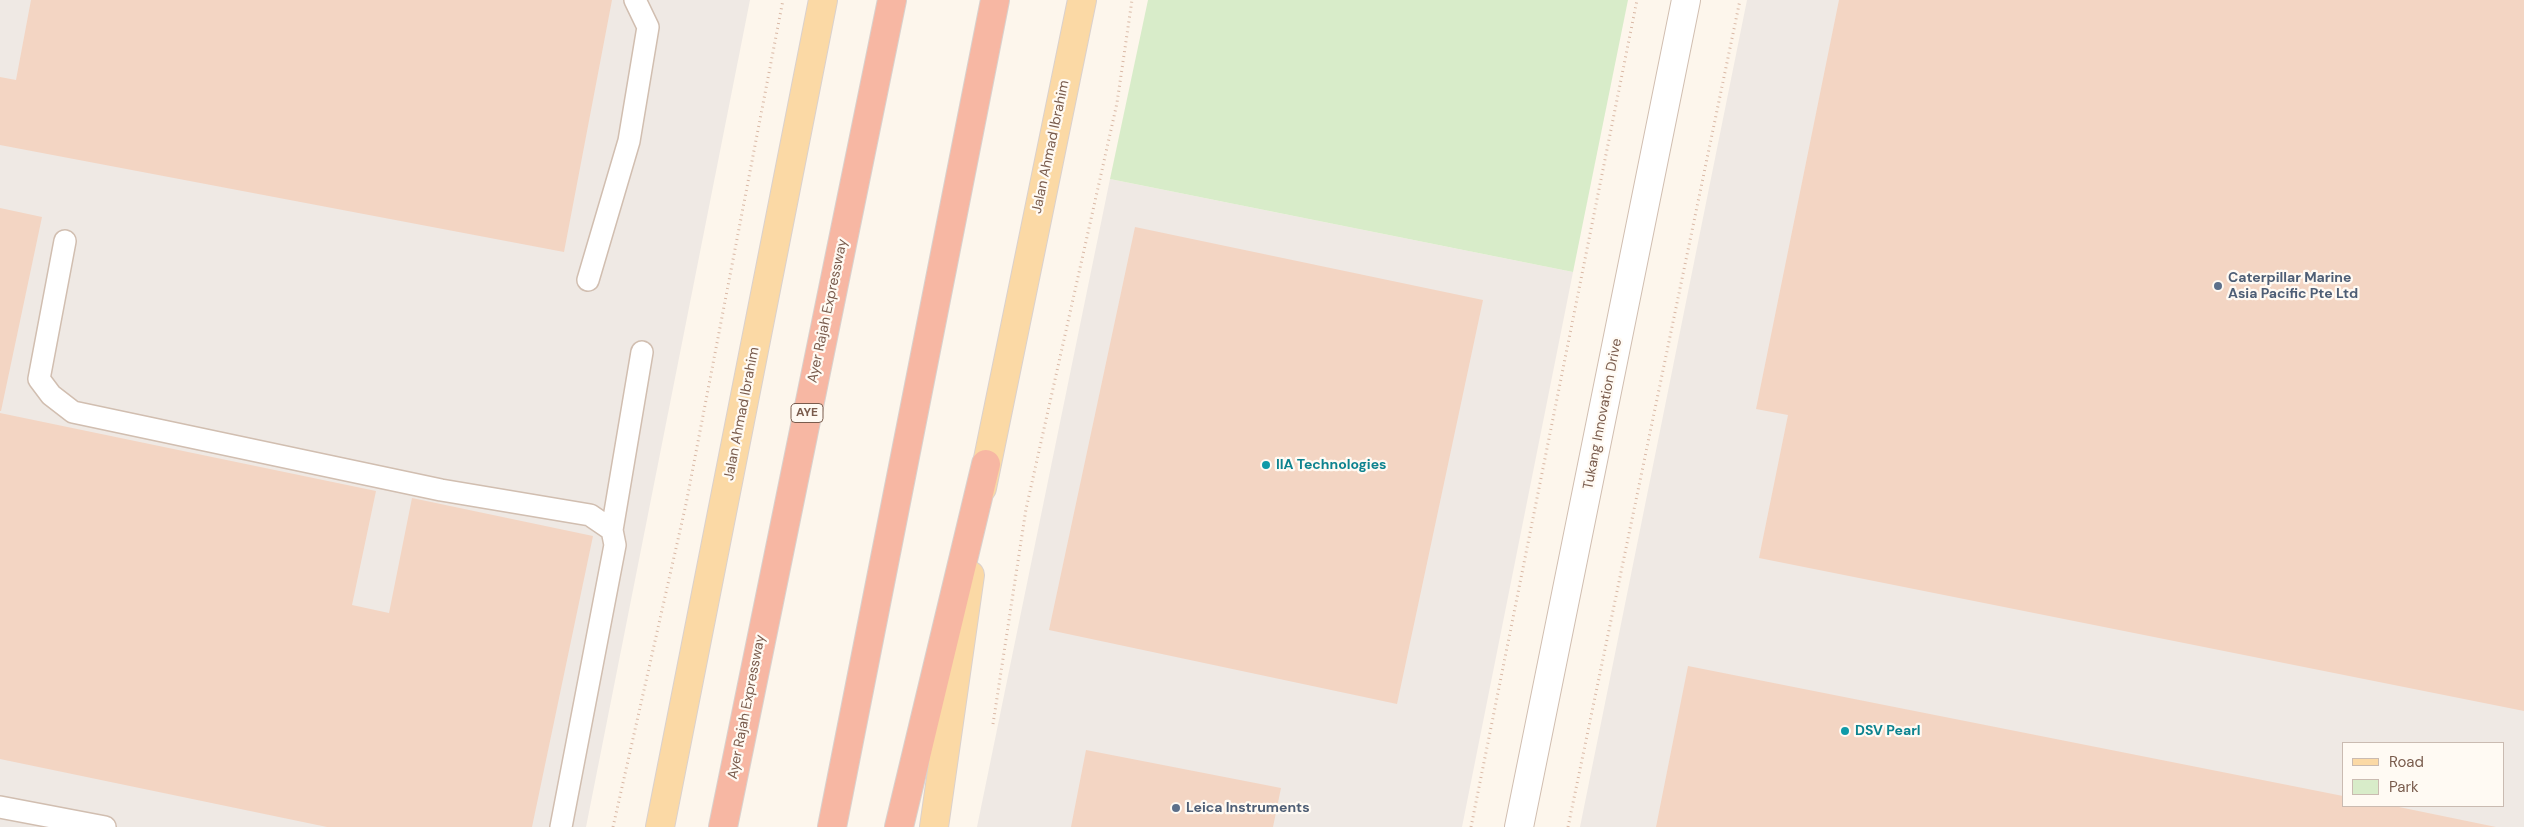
<!DOCTYPE html>
<html>
<head>
<meta charset="utf-8">
<style>
  body { margin:0 }
  #map { position:relative; width:2524px; height:827px; overflow:hidden; background:#fdf6ec; font-family:"DM Sans",sans-serif }
  canvas { display:block }
  .legend { position:absolute; left:2342px; top:742px; width:162px; height:65px; box-sizing:border-box; background:#fffaf3; border:1px solid #cabbb1; margin:0; padding:6px 9px; list-style:none; font-size:15px; color:#7a5c4d }
  .legend li { display:flex; align-items:center; gap:10px; height:25px }
  .legend b { width:25px; border:1px solid #cabbb1 }
</style>
</head>
<body>
<div id="map">
<canvas width="2524" height="827"></canvas>
<ul class="legend">
<li><b style="height:6px;background:#fbd9a5"></b>Road</li>
<li><b style="height:14px;background:#d8ecc9"></b>Park</li>
</ul>
</div>
<script>
const g = document.querySelector('canvas').getContext('2d');
g.lineJoin = 'round';
function paint(path, color) {
  g.fillStyle = color;
  g.fill(path, 'evenodd');
}
function poly(rows) {
  const path = new Path2D();
  for (const r of rows) {
    path.moveTo(r[0], r[1]);
    for (let i = 2; i < r.length; i += 2) path.lineTo(r[i], r[i + 1]);
  }
  return path;
}
function trace(path, color, width, dash) {
  g.strokeStyle = color;
  g.lineWidth = width;
  g.lineCap = dash ? 'butt' : 'round';
  g.setLineDash(dash || []);
  g.stroke(path);
}
function label(font, color, halo, rows, align = 'center') {
  g.font = font + ' "DM Sans",sans-serif';
  g.lineWidth = 4.5;
  g.setLineDash([]);
  g.textBaseline = 'middle';
  g.strokeStyle = halo;
  g.fillStyle = color;
  for (const [text, x, y, turn = 0] of rows) {
    g.save();
    g.translate(x, y);
    g.rotate((+turn || 0) * Math.PI / 180);
    g.textAlign = isNaN(turn) ? turn : align;
    if (halo) g.strokeText(text, 0, 0);
    g.fillText(text, 0, 0);
    g.restore();
  }
}
const industrial = poly([
  [0,0,750,0,586,827,0,827],
  [1747,0,2524,0,2524,827,1580,827],
  [2343,743,2503,743,2503,806,2343,806],
  [1110,179,1573,272,1462,827,977,827]
]);
const green = poly([
  [1148,0,1628,0,1573,272,1110,179]
]);
const building = poly([
  [31,0,612,0,564,252,0,145,0,77,16,80],
  [1839,0,2524,0,2524,711,1759,558,1788,415,1756,409],
  [0,208,42,217,1,411,0,411],
  [1135,227,1483,300,1397,704,1049,630],
  [0,413,376,491,352,605,389,613,412,498,593,536,532,827,327,827,0,759],
  [1688,666,2343,796,2343,806,2394,806,2496,827,1656,827],
  [1086,750,1281,788,1273,827,1071,827]
]);
const path = poly([
  [993,724,1026,509,1117,103,1132,0],
  [613,827,686,504,783,0],
  [1471,827,1637,0],
  [1568,827,1740,0]
]);
const service = poly([
  [65,241,39,379,51,395,73,412,441,490,590,515,612,530,615,545,561,827],
  [588,280,629,141,648,27,635,0],
  [612,530,642,352],
  [0,807,105,827]
]);
const minor = poly([
  [1519,827,1686,0]
]);
const primary = poly([
  [982,488,1082,0],
  [660,827,823,0],
  [934,827,970,575]
]);
const motorway = poly([
  [723,827,892,0],
  [832,827,995,0],
  [899,827,986,464]
]);
const markers = [
  [2218,286,5,"#5c6f8a"],
  [1266,465,5,"#0f9aa8"],
  [1845,731,5,"#0f9aa8"],
  [1176,808,5,"#5c6f8a"]
];
const shields = [
  [807,413,32]
];
const shieldNames = [
  ["AYE",807,413]
];
const streetNames = [
  ["Jalan Ahmad Ibrahim",1051,147,-78],
  ["Ayer Rajah Expressway",828,311,-78],
  ["Jalan Ahmad Ibrahim",742,414,-79],
  ["Tukang Innovation Drive",1603,414,-79],
  ["Ayer Rajah Expressway",747,707,-79]
];
const serviceNames = [
  ["Caterpillar Marine",2228,278],
  ["Asia Pacific Pte Ltd",2228,294],
  ["Leica Instruments",1186,808]
];
const cultureNames = [
  ["IIA Technologies",1276,465],
  ["DSV Pearl",1855,731]
];
paint(industrial, '#efe9e4');
paint(green, '#d8ecc9');
paint(building, '#f3d5c3');
trace(service, '#d1beb0', 24);
trace(minor, '#d1beb0', 30);
trace(primary, '#dad1cd', 30);
trace(motorway, '#dad1cd', 30);
trace(path, '#d9b8a5', 3, [1, 4]);
trace(service, '#fff', 21);
trace(minor, '#fff', 28);
trace(primary, '#fbd9a5', 28);
trace(motorway, '#f7b7a3', 28);
for (const [x, y, r, color] of markers) {
  const dot = new Path2D();
  dot.arc(x, y, r, 0, 2 * Math.PI);
  g.fillStyle = color;
  g.fill(dot);
  trace(dot, '#fffaf3', 2);
}
for (const [x, y, w] of shields) {
  const box = new Path2D();
  box.roundRect(x - w / 2, y - 9.5, w, 19, 4);
  g.fillStyle = '#fffaf3';
  g.fill(box);
  trace(box, '#7a5c4d', 1);
}
label('bold 12px', '#7a5c4d', null, shieldNames);
label('14px', '#7a5c4d', '#fffaf3', streetNames);
label('bold 14px', '#4e5e75', '#fffaf3', serviceNames, 'left');
label('bold 14px', '#0d838f', '#fffaf3', cultureNames, 'left');
</script>
</body>
</html>
